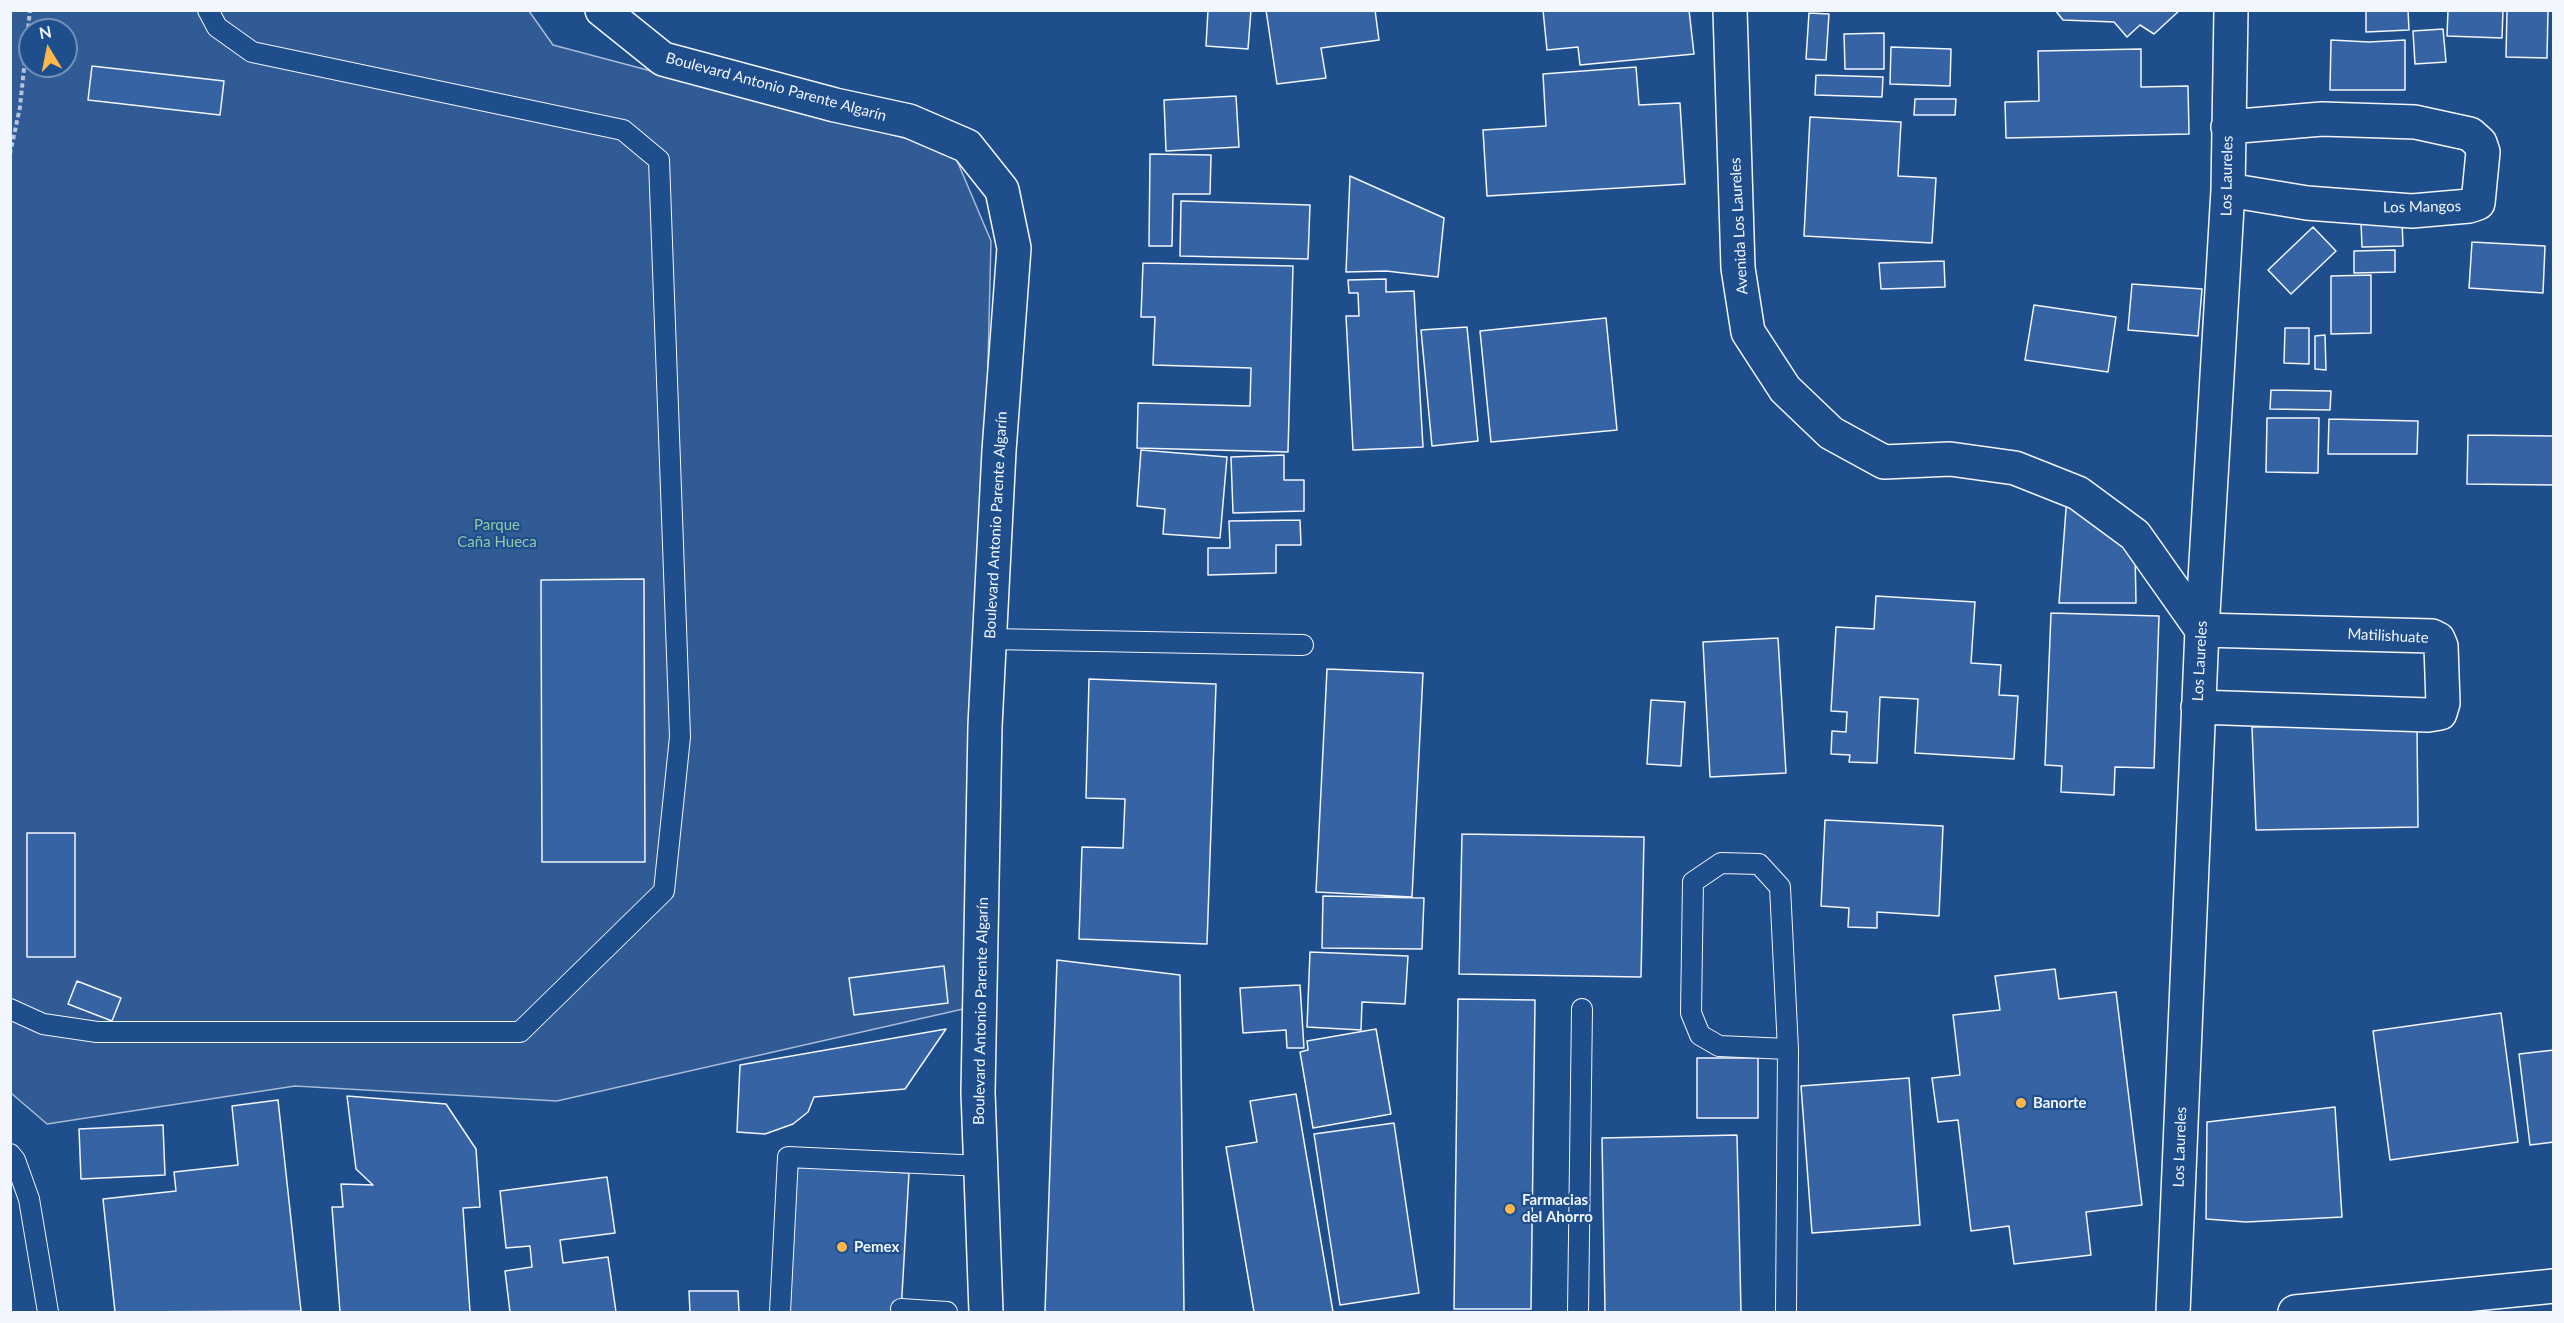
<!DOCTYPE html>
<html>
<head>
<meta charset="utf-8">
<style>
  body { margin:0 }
  #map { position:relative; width:2564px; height:1323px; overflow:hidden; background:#1f4e8c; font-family:Lato,sans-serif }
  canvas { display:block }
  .frame { position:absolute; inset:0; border:12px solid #f2f6ff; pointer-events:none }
  .north { position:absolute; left:18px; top:18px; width:60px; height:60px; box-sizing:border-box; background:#1f4e8c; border:2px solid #7391ba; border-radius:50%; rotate:350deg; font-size:16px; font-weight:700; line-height:24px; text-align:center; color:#f2f6ff }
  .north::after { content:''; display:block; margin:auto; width:21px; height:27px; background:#ffb74d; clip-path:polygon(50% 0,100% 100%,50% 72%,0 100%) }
</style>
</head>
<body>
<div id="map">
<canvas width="2564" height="1323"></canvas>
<div class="frame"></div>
<div class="north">N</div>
</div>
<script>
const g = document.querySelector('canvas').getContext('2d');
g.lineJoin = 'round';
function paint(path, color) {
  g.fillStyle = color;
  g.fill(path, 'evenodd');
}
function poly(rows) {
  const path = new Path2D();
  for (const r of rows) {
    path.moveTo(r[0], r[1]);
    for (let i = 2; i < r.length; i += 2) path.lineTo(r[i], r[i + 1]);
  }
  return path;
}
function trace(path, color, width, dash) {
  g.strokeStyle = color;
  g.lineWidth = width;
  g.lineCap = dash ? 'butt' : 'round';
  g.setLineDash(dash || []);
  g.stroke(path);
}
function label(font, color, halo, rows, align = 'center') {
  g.font = font + ' Lato,sans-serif';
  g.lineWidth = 4.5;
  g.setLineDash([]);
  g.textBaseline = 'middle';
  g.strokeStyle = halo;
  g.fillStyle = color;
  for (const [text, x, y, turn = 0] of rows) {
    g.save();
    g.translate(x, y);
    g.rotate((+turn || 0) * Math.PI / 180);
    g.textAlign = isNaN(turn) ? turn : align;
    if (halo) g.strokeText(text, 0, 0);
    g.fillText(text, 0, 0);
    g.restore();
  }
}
const built = poly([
  [11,11,529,11,553,45,953,151,991,241,972,1007,557,1101,295,1086,47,1124,11,1093,11,11],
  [30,30,66,30,66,66,30,66,30,30]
]);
const building = poly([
  [1208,10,1251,10,1248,49,1206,46,1208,10],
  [1266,10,1375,10,1379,40,1321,48,1326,78,1277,84,1266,10],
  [1543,10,1689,10,1694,54,1580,65,1578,47,1547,50,1543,10],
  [2055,10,2180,10,2154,34,2140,25,2127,37,2114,22,2063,20,2055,10],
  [2366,10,2408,10,2409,30,2366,32,2366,10],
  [2448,10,2503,10,2502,38,2447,36,2448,10],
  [2507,10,2548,10,2547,58,2506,57,2507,10],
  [1809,13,1829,14,1826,60,1806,59,1809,13],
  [2443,29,2446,62,2415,64,2413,31,2443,29],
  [1884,33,1884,69,1845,69,1844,34,1884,33],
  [2331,40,2369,42,2405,40,2405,90,2330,90,2331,40],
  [1891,47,1951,49,1950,86,1890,84,1891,47],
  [2141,49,2141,87,2188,86,2189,134,2006,138,2005,102,2039,101,2038,51,2141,49],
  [92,66,224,81,220,115,88,100,92,66],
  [1636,67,1639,105,1680,103,1685,184,1487,196,1483,130,1546,126,1543,74,1636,67],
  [1816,75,1883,77,1882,97,1815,95,1816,75],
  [1236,96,1239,147,1166,151,1164,100,1236,96],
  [1915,99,1956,99,1955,115,1914,115,1915,99],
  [1810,117,1901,122,1898,176,1936,178,1932,243,1804,236,1810,117],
  [1150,154,1211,155,1210,194,1173,194,1172,246,1149,246,1150,154],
  [1350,176,1444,218,1438,277,1386,271,1346,272,1350,176],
  [1181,201,1310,205,1308,259,1180,256,1181,201],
  [2402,220,2403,246,2362,247,2361,222,2402,220],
  [2313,227,2336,251,2291,294,2268,270,2313,227],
  [2472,242,2545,246,2543,293,2469,288,2472,242],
  [2395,250,2395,272,2354,273,2354,251,2395,250],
  [1944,261,1945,287,1881,289,1879,263,1944,261],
  [1143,263,1293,266,1288,452,1137,448,1138,403,1250,406,1251,368,1153,365,1155,317,1141,317,1143,263],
  [2371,275,2371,333,2331,334,2331,276,2371,275],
  [1386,279,1386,292,1414,291,1423,447,1353,450,1346,316,1359,316,1358,293,1349,293,1348,280,1386,279],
  [2132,284,2202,289,2198,336,2128,330,2132,284],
  [2034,305,2116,317,2108,372,2025,360,2034,305],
  [1606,318,1617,430,1491,442,1480,331,1606,318],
  [1467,327,1478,441,1432,446,1421,330,1467,327],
  [2285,328,2309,328,2309,364,2284,363,2285,328],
  [2325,335,2326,370,2315,369,2315,336,2325,335],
  [2271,390,2331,391,2330,410,2270,409,2271,390],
  [2267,418,2319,418,2318,473,2266,472,2267,418],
  [2329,419,2418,421,2417,454,2328,454,2329,419],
  [2468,435,2554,436,2554,485,2467,484,2468,435],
  [1141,450,1227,457,1220,538,1163,534,1165,509,1137,506,1141,450],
  [1284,455,1284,480,1304,480,1304,511,1233,513,1231,457,1284,455],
  [2067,496,2135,550,2136,603,2059,603,2067,496],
  [1300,520,1301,545,1276,545,1276,573,1208,575,1208,548,1230,548,1229,521,1300,520],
  [644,579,645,862,542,862,541,580,644,579],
  [1876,596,1975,602,1971,663,2001,665,1999,695,2018,696,2014,759,1915,753,1918,699,1880,697,1877,763,1849,762,1850,755,1831,754,1832,731,1846,732,1847,712,1831,711,1836,627,1874,629,1876,596],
  [2051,613,2159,616,2154,768,2115,767,2114,795,2061,792,2062,766,2045,765,2051,613],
  [1778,638,1786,773,1710,777,1703,642,1778,638],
  [1327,669,1423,673,1412,897,1316,892,1327,669],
  [1089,679,1216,684,1207,944,1079,939,1082,847,1123,848,1125,799,1086,798,1089,679],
  [1651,700,1685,702,1681,766,1647,764,1651,700],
  [2417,725,2418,827,2256,830,2252,727,2417,725],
  [1825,820,1943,826,1939,916,1877,912,1877,928,1848,927,1849,908,1821,906,1825,820],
  [27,833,75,833,75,957,27,957,27,833],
  [1462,834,1644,837,1641,977,1459,974,1462,834],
  [1323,896,1424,898,1422,949,1322,948,1323,896],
  [1310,952,1408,956,1405,1004,1362,1002,1361,1030,1307,1027,1310,952],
  [1057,960,1180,975,1184,1312,1045,1312,1057,960],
  [944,966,948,1003,854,1015,849,978,944,966],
  [2055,969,2059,999,2116,992,2142,1205,2086,1212,2091,1255,2014,1264,2009,1226,1971,1231,1958,1120,1938,1122,1932,1078,1960,1075,1953,1015,2000,1010,1995,976,2055,969],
  [77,981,121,998,112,1021,68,1004,77,981],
  [1300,985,1304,1048,1287,1048,1286,1030,1243,1033,1240,988,1300,985],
  [1458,999,1535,1000,1531,1309,1454,1309,1458,999],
  [2501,1013,2518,1142,2390,1160,2373,1031,2501,1013],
  [946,1029,905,1089,814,1097,808,1112,793,1124,765,1134,737,1132,740,1065,946,1029],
  [1376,1029,1391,1114,1313,1128,1300,1052,1308,1050,1307,1041,1376,1029],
  [2554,1050,2554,1142,2530,1145,2519,1054,2554,1050],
  [1697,1058,1758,1058,1758,1118,1697,1118,1697,1058],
  [1909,1078,1920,1225,1812,1233,1801,1086,1909,1078],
  [1296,1094,1333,1312,1254,1312,1226,1147,1257,1142,1250,1101,1296,1094],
  [347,1096,446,1104,476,1149,480,1207,463,1208,470,1312,340,1312,332,1207,343,1207,341,1184,373,1185,356,1169,347,1096],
  [278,1100,301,1311,115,1312,103,1199,176,1191,174,1172,238,1165,232,1106,278,1100],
  [2335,1107,2342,1217,2246,1222,2206,1219,2207,1122,2335,1107],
  [1394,1123,1419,1293,1340,1305,1314,1134,1394,1123],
  [163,1125,165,1175,81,1179,79,1129,163,1125],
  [1737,1135,1741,1312,1605,1312,1602,1138,1737,1135],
  [796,1166,909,1173,901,1312,787,1312,796,1166],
  [607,1177,615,1233,560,1240,563,1263,608,1257,616,1312,510,1312,505,1271,532,1267,530,1246,506,1248,500,1191,607,1177],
  [689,1291,738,1291,739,1312,690,1312,689,1291]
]);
const path = poly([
  [10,154,20,107,30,10]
]);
const lane = poly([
  [990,639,1303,645],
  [10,1009,43,1024,97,1032,520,1032,664,891,680,737,659,160,623,130,252,52,217,27,208,10],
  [10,1154,15,1160,29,1199,48,1312],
  [901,1309,947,1312],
  [780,1312,788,1157,982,1166],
  [1578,1312,1582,1009],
  [1786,1312,1788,1049,1780,887,1759,864,1721,863,1693,882,1691,1013,1700,1035,1719,1046,1788,1049]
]);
const street = poly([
  [1730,10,1738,268,1748,332,1785,389,1831,433,1884,462,1950,459,2015,468,2078,493,2135,535,2202,630,2432,636,2438,639,2441,646,2443,703,2440,713,2428,715,2198,707],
  [2228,190,2307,203,2412,211,2469,206,2478,203,2483,152,2480,143,2470,134,2415,122,2322,119,2228,127],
  [2173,1312,2202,630,2228,190,2231,10]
]);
const secondary = poly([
  [602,10,663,59,835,105,909,121,967,146,1002,190,1014,248,999,451,985,726,978,1092,986,1312]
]);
const primary = poly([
  [2295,1312,2554,1286]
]);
const markers = [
  [2021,1103,6,"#ffb74d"],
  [1510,1209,6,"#ffb74d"],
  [842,1247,6,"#ffb74d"]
];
const streetNames = [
  ["Boulevard Antonio Parente Algarín",776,87,15],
  ["Los Laureles",2227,176,-89],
  ["Los Mangos",2422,207,-1],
  ["Avenida Los Laureles",1739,226,-93],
  ["Boulevard Antonio Parente Algarín",996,525,-87],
  ["Matilishuate",2388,636,3],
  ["Los Laureles",2200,661,-87],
  ["Boulevard Antonio Parente Algarín",981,1011,-89],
  ["Los Laureles",2180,1147,-88]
];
const parkNames = [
  ["Parque",497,525],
  ["Caña Hueca",497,542]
];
const poiNames = [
  ["Banorte",2033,1103],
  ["Farmacias",1522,1200],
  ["del Ahorro",1522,1217],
  ["Pemex",854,1247]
];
paint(built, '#305b95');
trace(built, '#a8bbd7', 1.5);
paint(building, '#3563a3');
trace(building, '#f2f6ff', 1.5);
trace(lane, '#f2f6ff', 22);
trace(street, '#f2f6ff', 36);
trace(secondary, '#f2f6ff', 36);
trace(primary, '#f2f6ff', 36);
trace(path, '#b3c4dc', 4, [4.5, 3]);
trace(lane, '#1f4e8c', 20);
trace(street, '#1f4e8c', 33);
trace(secondary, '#1f4e8c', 33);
trace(primary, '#1f4e8c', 33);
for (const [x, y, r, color] of markers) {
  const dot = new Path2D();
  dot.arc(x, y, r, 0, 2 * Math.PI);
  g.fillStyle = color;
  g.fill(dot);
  trace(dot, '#1f4e8c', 2);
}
label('15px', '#f2f6ff', '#1f4e8c', streetNames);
label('15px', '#97c8a6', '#1f4e8c', parkNames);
label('bold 15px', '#f2f6ff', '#1f4e8c', poiNames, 'left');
</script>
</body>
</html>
